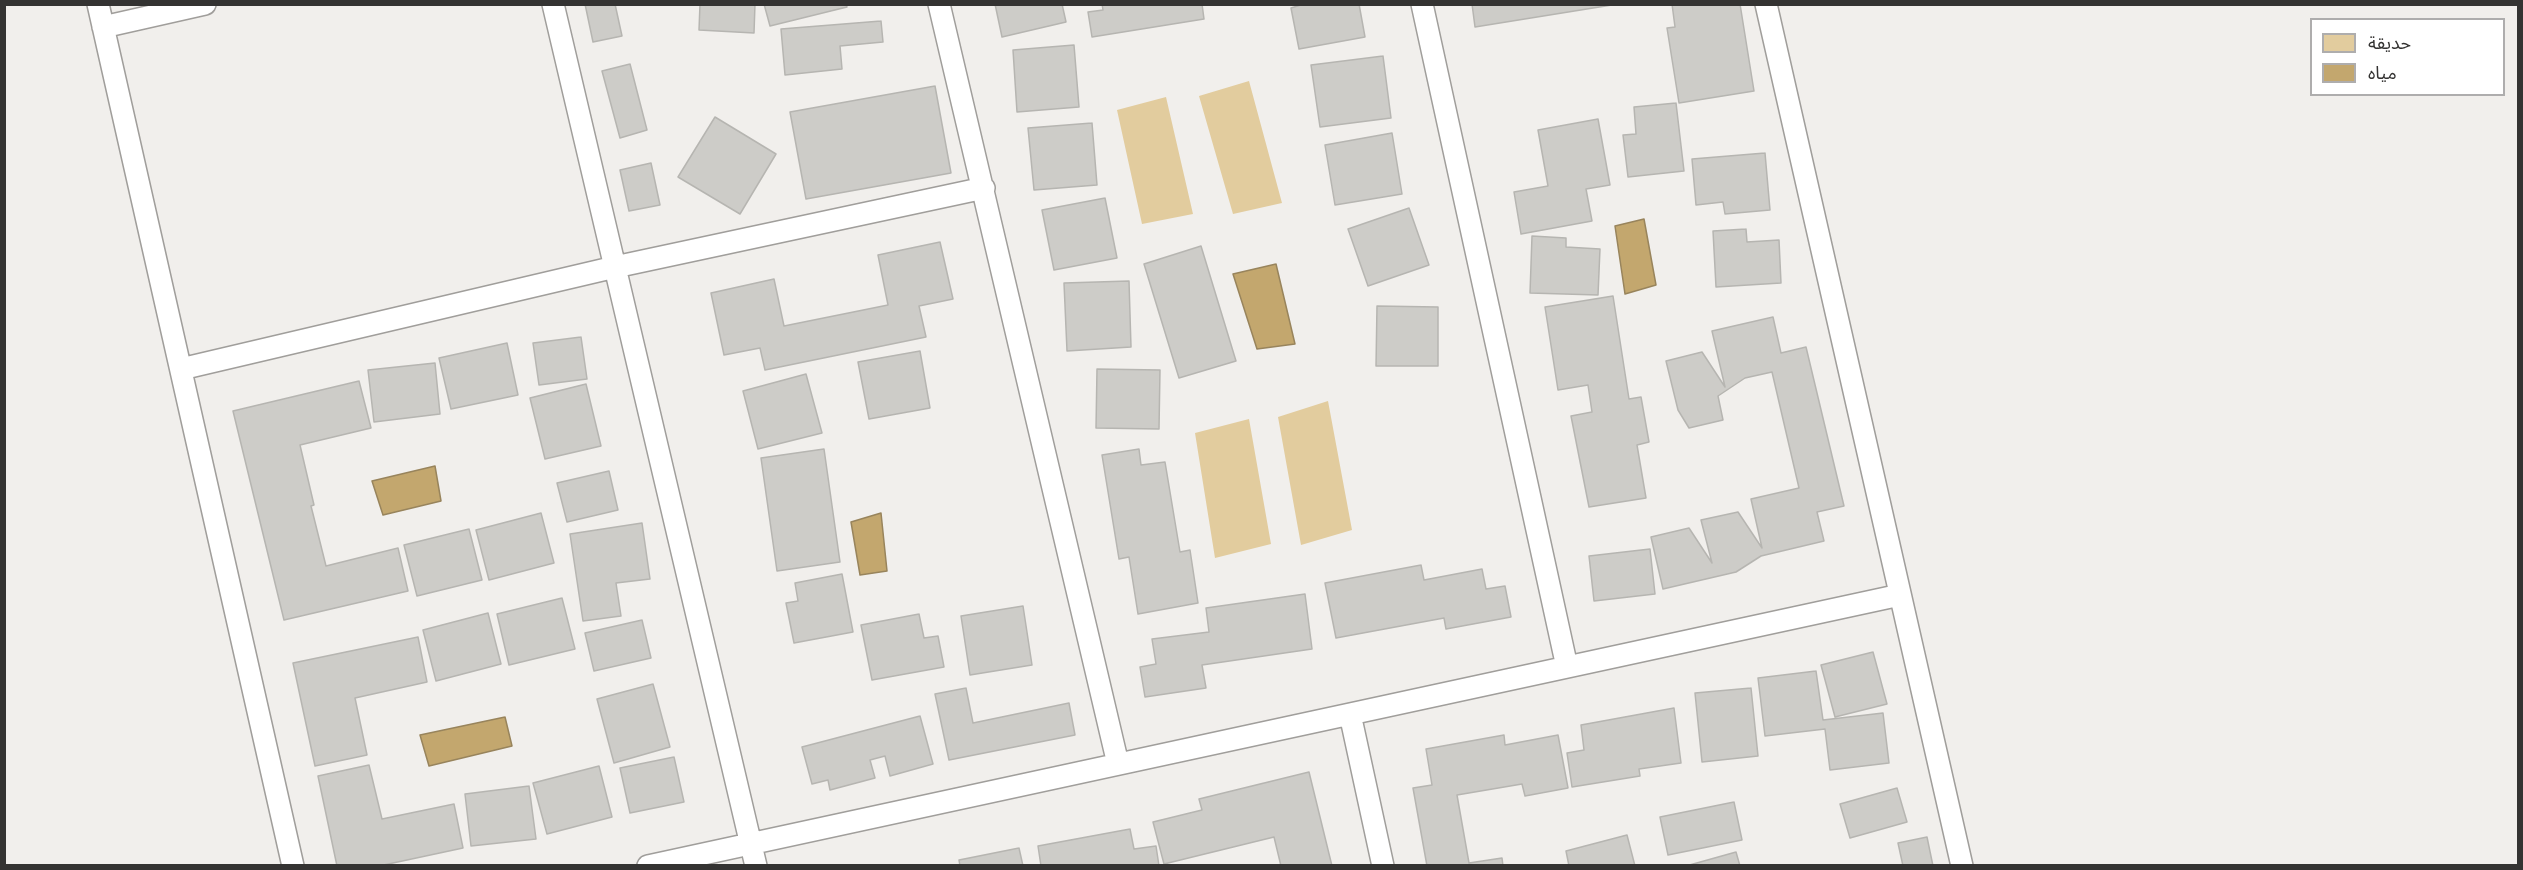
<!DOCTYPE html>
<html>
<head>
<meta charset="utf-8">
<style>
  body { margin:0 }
  #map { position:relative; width:2523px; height:870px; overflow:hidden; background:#f1efec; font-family:"Space Grotesk","Noto Sans Arabic",sans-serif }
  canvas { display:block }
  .frame { position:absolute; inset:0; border:6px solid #343332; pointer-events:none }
  .legend { position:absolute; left:2310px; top:18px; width:195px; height:78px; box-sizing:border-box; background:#fff; border:2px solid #aeadad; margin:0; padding:8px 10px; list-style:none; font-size:18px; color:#343332 }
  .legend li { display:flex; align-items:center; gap:12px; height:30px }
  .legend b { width:30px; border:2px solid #aeadad }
</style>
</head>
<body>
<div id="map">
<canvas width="2523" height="870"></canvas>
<div class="frame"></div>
<ul class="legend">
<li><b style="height:16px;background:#e2cc9e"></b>حديقة</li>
<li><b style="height:16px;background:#c3a76e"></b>مياه</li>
</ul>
</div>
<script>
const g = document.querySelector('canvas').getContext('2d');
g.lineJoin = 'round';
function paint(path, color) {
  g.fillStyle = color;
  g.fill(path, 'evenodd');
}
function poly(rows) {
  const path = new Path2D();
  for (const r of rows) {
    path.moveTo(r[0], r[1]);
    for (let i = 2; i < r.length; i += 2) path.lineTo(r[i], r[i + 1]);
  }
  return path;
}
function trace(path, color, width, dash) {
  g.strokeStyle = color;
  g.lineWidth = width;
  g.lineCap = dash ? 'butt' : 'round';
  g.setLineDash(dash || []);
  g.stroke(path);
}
const green = poly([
  [1249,81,1282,203,1233,214,1199,96],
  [1166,97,1193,214,1142,224,1117,110],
  [1328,401,1352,530,1301,545,1278,417],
  [1249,419,1271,544,1215,558,1195,433]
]);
const water = poly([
  [1644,219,1656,285,1625,294,1615,226,1644,219],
  [1276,264,1295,344,1257,349,1233,274,1276,264],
  [435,466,441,501,383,515,372,481,435,466],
  [881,513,887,571,860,575,851,522,881,513],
  [505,717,512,746,429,766,420,735,505,717]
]);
const building = poly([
  [585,4,615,4,622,36,593,42,585,4],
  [700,4,755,4,754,33,699,30,700,4],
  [764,4,846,4,847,7,770,26,764,4],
  [995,4,1062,4,1066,22,1002,37,995,4],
  [1102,4,1202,4,1204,19,1092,37,1088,12,1103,10,1102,4],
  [1304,4,1359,4,1365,37,1299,49,1291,8,1304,4],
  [1472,4,1618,4,1475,27,1472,4],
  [1672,4,1740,4,1754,91,1679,103,1667,28,1675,27,1672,4],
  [881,21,883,42,840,46,842,69,785,75,781,29,881,21],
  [1074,45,1079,107,1017,112,1013,50,1074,45],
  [1383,56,1391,118,1320,127,1311,65,1383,56],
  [630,64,647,130,620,138,602,71,630,64],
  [935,86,951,173,806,199,790,112,935,86],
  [1676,103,1684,171,1628,177,1623,135,1636,134,1634,107,1676,103],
  [715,117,776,154,740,214,678,177,715,117],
  [1598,119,1610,185,1586,189,1592,221,1521,234,1514,192,1548,186,1538,130,1598,119],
  [1092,123,1097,185,1034,190,1028,128,1092,123],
  [1392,133,1402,194,1335,205,1325,145,1392,133],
  [1765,153,1770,210,1725,214,1723,202,1696,205,1692,159,1765,153],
  [651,163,660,205,629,211,620,170,651,163],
  [1105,198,1117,258,1054,270,1042,210,1105,198],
  [1409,208,1429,265,1368,286,1348,229,1409,208],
  [1746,229,1747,242,1779,240,1781,283,1716,287,1713,231,1746,229],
  [1532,236,1566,238,1566,247,1600,249,1598,295,1530,293,1532,236],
  [940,242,953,299,919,306,926,337,765,370,760,348,724,355,711,293,774,279,784,326,888,305,878,255,940,242],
  [1201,246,1236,361,1179,378,1144,264,1201,246],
  [1129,281,1131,347,1067,351,1064,283,1129,281],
  [1613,296,1629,399,1641,397,1649,442,1637,445,1646,498,1589,507,1571,416,1592,412,1588,385,1558,390,1545,307,1613,296],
  [1377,306,1438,307,1438,366,1376,366,1377,306],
  [1773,317,1781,353,1806,347,1844,506,1817,512,1824,541,1761,556,1736,572,1663,589,1651,537,1689,528,1712,563,1701,520,1738,512,1762,548,1751,499,1799,488,1772,372,1745,378,1718,396,1723,420,1689,428,1678,410,1666,361,1702,352,1725,387,1712,331,1773,317],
  [581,337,587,379,539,385,533,343,581,337],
  [507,343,518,395,451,409,439,358,507,343],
  [920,351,930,408,869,419,858,362,920,351],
  [435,363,440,414,374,422,368,370,435,363],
  [1097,369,1160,370,1159,429,1096,428,1097,369],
  [806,374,822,433,758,449,743,391,806,374],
  [359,381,371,428,300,445,314,505,311,506,326,566,398,548,408,591,284,620,233,411,359,381],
  [586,384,601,446,545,459,530,398,586,384],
  [824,449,840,562,777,571,761,458,824,449],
  [1139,449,1141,465,1165,462,1180,552,1190,550,1198,603,1138,614,1129,557,1119,559,1102,455,1139,449],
  [609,471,618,510,567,522,557,483,609,471],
  [541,513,554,563,489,580,476,530,541,513],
  [642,523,650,579,616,583,621,616,583,621,570,534,642,523],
  [469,529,482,580,417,596,404,545,469,529],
  [1650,549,1655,594,1594,601,1589,556,1650,549],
  [1421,565,1424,580,1482,569,1486,589,1505,586,1511,617,1446,629,1444,618,1336,638,1325,583,1421,565],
  [842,574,853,632,794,643,786,603,798,601,795,583,842,574],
  [1305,594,1312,649,1202,665,1206,688,1145,697,1140,667,1156,664,1152,639,1209,632,1206,608,1305,594],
  [562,598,575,649,509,665,497,614,562,598],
  [1023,606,1032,665,970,675,961,616,1023,606],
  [488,613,501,664,436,681,423,630,488,613],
  [919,614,924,638,938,636,944,667,872,680,861,625,919,614],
  [642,620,651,658,594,671,585,633,642,620],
  [418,637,427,682,355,698,367,755,315,766,293,663,418,637],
  [1873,652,1887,704,1835,717,1821,665,1873,652],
  [1816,671,1823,720,1883,713,1889,763,1830,770,1825,729,1765,736,1758,678,1816,671],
  [653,684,670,747,614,763,597,699,653,684],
  [966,688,973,723,1069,703,1075,735,949,760,935,694,966,688],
  [1751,688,1758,756,1702,762,1695,693,1751,688],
  [1674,708,1681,763,1639,769,1640,776,1572,787,1567,753,1584,750,1581,725,1674,708],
  [920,716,933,764,890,776,885,756,870,760,875,778,830,790,828,780,812,784,802,747,920,716],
  [1504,735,1505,745,1558,735,1568,788,1525,796,1522,784,1457,795,1469,863,1502,858,1503,866,1427,866,1413,788,1432,785,1426,749,1504,735],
  [674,757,684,802,630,813,620,768,674,757],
  [369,765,382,819,454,804,463,848,379,866,337,866,318,776,369,765],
  [599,766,612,817,547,834,533,783,599,766],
  [1309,772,1332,866,1281,866,1274,837,1164,864,1153,822,1202,810,1199,799,1309,772],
  [529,786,536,839,471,846,465,794,529,786],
  [1897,788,1907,822,1850,838,1840,804,1897,788],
  [1734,802,1742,840,1668,855,1660,817,1734,802],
  [1130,829,1134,849,1156,846,1159,866,1041,866,1038,846,1130,829],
  [1627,835,1635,866,1569,866,1566,851,1627,835],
  [1927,837,1933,866,1903,866,1898,843,1927,837],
  [1019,848,1023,866,960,866,959,860,1019,848],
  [1736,852,1740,866,1686,866,1736,852]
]);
const service = poly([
  [98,4,293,866],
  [553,4,756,866],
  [939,4,1118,764],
  [1422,4,1567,667],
  [1766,4,1962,866],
  [103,27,205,4],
  [181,369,615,267,984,188],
  [1350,714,1383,866],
  [648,866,1900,595]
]);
paint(green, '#e2cc9e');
paint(water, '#c3a76e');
trace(water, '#98845c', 1.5);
paint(building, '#cdccc8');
trace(building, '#b6b5b1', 1.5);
trace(service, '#a09e9b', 24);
trace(service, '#fff', 21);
</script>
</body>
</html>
